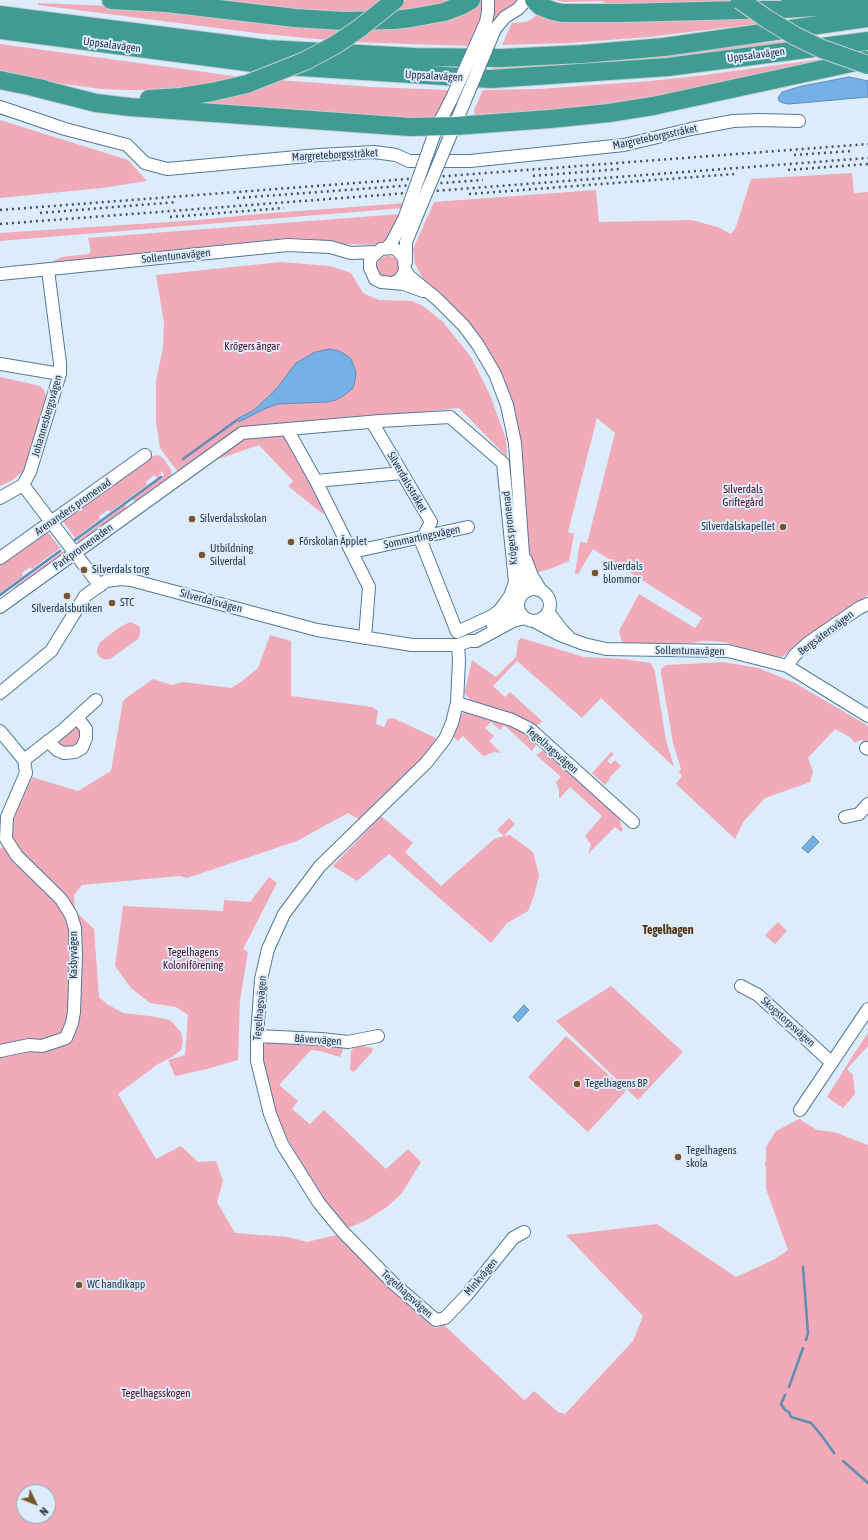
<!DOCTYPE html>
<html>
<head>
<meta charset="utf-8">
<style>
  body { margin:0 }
  #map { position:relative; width:868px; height:1540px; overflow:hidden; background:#ddecfb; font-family:"Asap Condensed",sans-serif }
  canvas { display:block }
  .north { position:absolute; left:16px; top:1484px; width:40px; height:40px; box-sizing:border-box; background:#ddecfb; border:1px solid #95a4b3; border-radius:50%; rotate:133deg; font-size:11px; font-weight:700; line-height:16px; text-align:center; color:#2a3947 }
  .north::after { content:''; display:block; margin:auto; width:14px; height:18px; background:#78542e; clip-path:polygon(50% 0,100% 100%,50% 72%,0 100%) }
</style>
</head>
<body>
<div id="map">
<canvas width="868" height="1540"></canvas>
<div class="north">N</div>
</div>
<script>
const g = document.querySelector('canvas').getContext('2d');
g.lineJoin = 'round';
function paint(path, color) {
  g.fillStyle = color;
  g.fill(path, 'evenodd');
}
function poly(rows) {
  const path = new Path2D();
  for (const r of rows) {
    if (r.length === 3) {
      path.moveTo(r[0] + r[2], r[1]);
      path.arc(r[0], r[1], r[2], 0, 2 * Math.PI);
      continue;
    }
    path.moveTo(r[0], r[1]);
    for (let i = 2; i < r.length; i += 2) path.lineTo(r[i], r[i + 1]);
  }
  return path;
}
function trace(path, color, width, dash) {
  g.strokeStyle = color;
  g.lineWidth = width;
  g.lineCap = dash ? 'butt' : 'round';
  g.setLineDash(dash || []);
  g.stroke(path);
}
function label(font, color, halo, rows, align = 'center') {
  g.font = font + ' "Asap Condensed",sans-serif';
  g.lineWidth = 4;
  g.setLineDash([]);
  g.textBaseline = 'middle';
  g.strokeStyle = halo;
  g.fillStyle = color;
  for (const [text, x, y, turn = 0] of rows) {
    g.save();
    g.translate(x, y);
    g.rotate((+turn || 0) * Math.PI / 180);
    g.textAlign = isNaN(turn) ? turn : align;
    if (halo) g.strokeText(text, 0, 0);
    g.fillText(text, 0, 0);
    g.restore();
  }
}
const green = poly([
  [180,0,382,0,361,17],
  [406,0,462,0,387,17],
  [478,0,482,0,482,14,469,46,352,42,375,26],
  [494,0,519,0,500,12,494,23,492,22],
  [555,0,730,0,738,6,608,5,602,1,564,2],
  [38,3,160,8,348,26,327,40,256,33,38,5],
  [541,11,750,15,763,23,648,37,569,43,502,45,512,23,526,22,532,19],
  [790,40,796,43,615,64,492,70,494,66,682,53],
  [0,44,241,77,209,84,160,90,128,90,101,89,50,82,0,73],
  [830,58,642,103,476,119,474,110,483,90,539,89,650,81,697,76],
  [279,80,372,87,449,90,435,119,406,119,182,106],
  [0,120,128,160,147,181,102,188,0,198],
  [852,173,854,193,868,192,868,595,794,646,784,656,774,658,724,642,704,641,690,643,625,644,622,642,619,631,639,594,695,628,702,618,593,549,578,574,575,573,580,542,587,543,615,433,597,418,568,532,574,534,569,561,547,570,534,573,529,556,518,437,470,326,443,296,424,281,415,264,413,249,434,202,596,190,599,222,691,220,718,227,731,234,736,227,751,179],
  [406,203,403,208,0,241,0,233,199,220,258,214],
  [400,214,391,236,385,243,378,245,342,244,313,239,287,238,54,264,53,261,62,257,89,254,91,251,88,238],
  [388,267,11],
  [281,262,330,266,351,273,363,293,379,300,412,301,423,306,443,322,471,357,490,395,506,439,507,457,459,408,241,431,180,475,160,448,156,421,156,381,163,348,164,323,156,275],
  [0,377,40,386,44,390,48,402,26,469,11,481,0,486],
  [284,435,325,511,323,514,288,486,293,481,259,445,204,464,244,436],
  [158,455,164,459,171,470,172,478,166,480,135,502,133,499,164,475,162,471,161,472,161,474,157,478,154,475,146,482,147,485,110,512,108,510,99,516,100,519,75,538,62,520,150,457],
  [125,505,128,508,79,543,77,541],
  [47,531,60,548,32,569,30,567,22,573,23,576,0,593,0,565],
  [63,551,65,554,16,590,14,587],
  [130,622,137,625,140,627,140,633,138,639,110,659,103,659,100,657,97,653,97,649,100,642,120,627],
  [270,635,291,641,291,696,372,707,378,711,376,724,384,727,388,719,393,718,434,737,436,739,436,742,435,746,362,821,348,813,297,841,187,878,180,876,82,885,74,895,75,911,94,929,99,997,107,1004,123,1013,150,1016,170,1020,181,1032,183,1041,181,1050,172,1057,158,1064,118,1094,156,1159,181,1146,198,1162,216,1161,223,1181,217,1202,235,1233,288,1237,307,1242,336,1235,431,1325,436,1328,444,1325,523,1399,525,1400,534,1391,558,1412,565,1414,633,1341,643,1316,566,1235,657,1224,736,1277,773,1260,788,1250,766,1189,766,1168,765,1163,766,1160,766,1147,776,1131,799,1119,817,1130,834,1132,868,1145,868,1540,0,1540,0,849,13,839,12,823,32,777,78,791,111,771,123,701,126,698,153,679,172,685,183,682,231,688,241,682,258,668],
  [24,1492,48,1492,48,1516,24,1516],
  [521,638,584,657,623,659,651,663,655,672,666,740,674,767,601,698,582,718,517,661,493,686,505,697,510,692,542,721,539,724,535,726,471,700,465,694,465,691,472,660,496,677,516,657,518,641],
  [724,662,758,668,795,683,868,726,868,742,860,740,855,743,850,737,835,729,808,758,813,771,810,782,765,798,744,821,735,839,676,784,682,776,679,772,681,769,673,743,661,673,661,669,666,665],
  [466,711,505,721,534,737,538,742,532,751,504,725,500,730,491,722,485,728,494,736,489,741,501,753,494,752,484,756,482,755,463,736,458,741,452,736,460,716],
  [80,724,83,739,72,750,56,744],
  [546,749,619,817,621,826,623,829,621,832,615,827,588,854,591,845,585,836,602,816,570,787,559,799,559,790,556,782,561,777,536,755],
  [612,751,613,755,607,761,611,764,615,760,621,766,609,778,610,779,605,785,592,773],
  [381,816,413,843,405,852,441,886,494,839,504,836,497,830,509,818,515,824,504,836,510,835,533,852,539,875,534,896,528,911,507,923,491,943,389,854,357,881,333,866],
  [269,877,277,883,243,949,248,952,240,1000,238,1060,207,1069,175,1076,168,1060,185,1055,188,1015,176,1007,150,1003,131,988,115,966,123,906,223,911,224,900,250,902],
  [778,922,787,931,775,944,765,935],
  [611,986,683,1052,638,1100,556,1021],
  [868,1033,868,1046,847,1069,853,1075,855,1094,843,1108,827,1097,855,1052],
  [566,1036,626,1091,588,1132,528,1077],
  [269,1042,338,1045,341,1046,343,1050,340,1057,320,1051,311,1050,279,1085,298,1101,292,1109,310,1124,324,1110,386,1169,408,1149,421,1162,402,1193,387,1207,365,1221,348,1228,344,1225,329,1207,282,1130,272,1101,263,1069,262,1050,265,1044],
  [355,1045,373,1048,372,1052,354,1072,350,1070,351,1052]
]);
const water = poly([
  [849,77,868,81,868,97,789,104,783,103,779,101,778,98,782,92,802,86,849,77],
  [330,349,339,351,346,355,351,359,353,364,356,372,355,380,353,388,346,394,336,400,327,402,277,404,262,410,239,422,237,420,237,419,254,410,268,397,278,387,296,363,315,352,330,349],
  [813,836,819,842,808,853,802,848,813,836],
  [524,1005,529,1010,518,1022,513,1017,524,1005]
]);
const stream = poly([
  [183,459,237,420],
  [75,540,161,477],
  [0,595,60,551],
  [803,1267,808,1333,806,1340],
  [789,1387,803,1348],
  [785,1395,781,1404,785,1410,789,1412,791,1417,811,1423,822,1436,834,1453],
  [843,1461,868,1483]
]);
const minor = poly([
  [486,22,488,12,488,0],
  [495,29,505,17,518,9,526,0],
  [0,107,65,129,127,145,145,163,167,169,319,155,374,152,396,155,409,161,470,161,624,145,691,129,733,121,760,120,799,121],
  [446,146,464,103],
  [429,149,437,127,452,98],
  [387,248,392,242,404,219],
  [406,262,406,242,415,220],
  [405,270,410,277,437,299,464,326,478,345,495,374,507,405,515,443,523,554,524,579,522,594],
  [0,274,288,245,330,247,351,253,376,252],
  [393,283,399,280,403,275,405,270,404,258,397,250,392,248,381,249,373,256,370,261,370,268,375,279,381,282,404,284,423,291],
  [0,364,60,374],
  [287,429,316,481,369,587,365,638],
  [316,481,402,473],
  [23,485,100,586],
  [0,498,23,485,30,472,60,374,60,363,48,270],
  [352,552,468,527],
  [0,558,145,455],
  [526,560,532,576,540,589],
  [534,605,16],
  [0,607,242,433,380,421,450,417,503,463,515,582,510,596,505,603,499,611,492,616,457,632,421,541,431,522,372,422],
  [548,612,562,630,568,636],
  [534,621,560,635,584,644,606,649,728,651,787,666,868,716],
  [493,626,505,616,518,601],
  [458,645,459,660,457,703,452,723,445,739,426,763,320,866,284,914,268,949,261,979,257,1036,257,1061,270,1114,282,1144,319,1203,342,1231,393,1283,436,1320,445,1318,466,1296,510,1242,513,1238,524,1232],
  [787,666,795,655,808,643,859,608,868,604],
  [0,693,51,651,85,596,106,581,121,579,131,580,317,630,412,645,458,645,469,641,476,641,513,621,525,618],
  [457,703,512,720,530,729,633,822],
  [0,731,24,760,26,773,7,817,6,839,17,856,61,899,71,915,75,928,76,954,74,1012,72,1023,66,1038,42,1046,29,1045,0,1051],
  [48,741,57,750,64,753,75,752,82,748,86,738,86,729,77,717],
  [866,748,868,749],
  [24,760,63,730,96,700],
  [845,817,859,814,868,804],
  [741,986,758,995,832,1063],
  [257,1036,321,1039,348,1042,378,1036],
  [800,1110,868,1009]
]);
const highway = poly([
  [111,0,167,3,295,18,343,21,394,20,411,18,444,12,460,6,471,0],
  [534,0,540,6,553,11,562,13,622,13,782,9,868,4],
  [0,15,267,49,415,57,501,58,582,54,664,47,868,18],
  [0,30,269,65,491,79,668,67,868,41],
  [0,80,44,89],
  [33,87,96,103,130,107,410,127,455,126,550,119,609,113,653,106,865,60],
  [149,99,181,97,212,92]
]);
const rail = poly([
  [794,155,852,151],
  [788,170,868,164],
  [533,176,620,169],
  [469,194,734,174],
  [237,198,483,180],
  [0,210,868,144],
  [40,213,177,202],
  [170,217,284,208],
  [0,224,868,158]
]);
const minorBridge = poly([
  [452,98,486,22],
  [464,103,495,29],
  [404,219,429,149],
  [415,220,446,146]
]);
const highwayBridge = poly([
  [740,0,767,19,795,36,822,49,868,65],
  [212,92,247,84,305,61,335,45,360,28,395,0]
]);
const markers = [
  [192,519,4,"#78542e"],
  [783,527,4,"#78542e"],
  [291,542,4,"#78542e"],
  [202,555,4,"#78542e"],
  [84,570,4,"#78542e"],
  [595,573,4,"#78542e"],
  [67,596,4,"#78542e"],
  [112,603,4,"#78542e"],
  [577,1084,4,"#78542e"],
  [678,1157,4,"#78542e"],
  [79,1285,4,"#78542e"]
];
const streetNames = [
  ["Uppsalavägen",112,45,8],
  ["Uppsalavägen",756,55,-7],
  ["Uppsalavägen",434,76,3],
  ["Margreteborgsstråket",655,137,-12],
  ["Margreteborgsstråket",335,155,-3],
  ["Sollentunavägen",176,256,-6],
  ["Johannesbergsvägen",47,416,-74],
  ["Silverdalsstråket",407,482,60],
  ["Arenanders promenad",73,507,-35],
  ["Krögers promenad",510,528,-96],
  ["Sommartingsvägen",422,537,-12],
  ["Parkpromenaden",83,547,-36],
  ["Silverdalsvägen",211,601,15],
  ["Bergsätersvägen",826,633,-37],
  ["Sollentunavägen",690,651,1],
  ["Tegelhagsvägen",552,750,41],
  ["Kasbyvägen",74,955,-90],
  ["Tegelhagsvägen",260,1008,-85],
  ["Skogstorpsvägen",788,1022,42],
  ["Bävervägen",318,1040,4],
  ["Minkvägen",481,1277,-50],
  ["Tegelhagsvägen",407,1294,42]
];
const parkNames = [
  ["Krögers ängar",252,347],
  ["Silverdals",743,490],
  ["Griftegård",743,503],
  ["Tegelhagens",193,953],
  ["Koloniförening",193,966],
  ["Tegelhagsskogen",156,1394]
];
const poiNames = [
  ["Silverdalsskolan",200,519],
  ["Silverdalskapellet",775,527,"right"],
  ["Förskolan Äpplet",299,542],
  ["Utbildning",210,549],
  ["Silverdal",210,562],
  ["Silverdals",603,567],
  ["blommor",603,580],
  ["Silverdals torg",92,570],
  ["STC",120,603],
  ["Silverdalsbutiken",67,609,"center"],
  ["Tegelhagens BP",585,1084],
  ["Tegelhagens",686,1151],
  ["skola",686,1164],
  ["WC handikapp",87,1285]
];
const neighbourhoodNames = [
  ["Tegelhagen",668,930]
];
paint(green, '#f0aab8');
paint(water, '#75b1e6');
trace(water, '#5e8db6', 1);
trace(stream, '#5e8db6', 2.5);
trace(minor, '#547999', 14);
trace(highway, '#c8cccf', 20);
trace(minor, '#fff', 12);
trace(highway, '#409c92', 18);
trace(rail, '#445361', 2.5, [2, 4]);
trace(minorBridge, '#547999', 14, []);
trace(highwayBridge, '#c8cccf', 20, []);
trace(minorBridge, '#fff', 12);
trace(highwayBridge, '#409c92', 18);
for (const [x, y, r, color] of markers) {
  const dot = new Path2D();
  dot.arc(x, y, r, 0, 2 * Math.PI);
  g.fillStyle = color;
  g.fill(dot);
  trace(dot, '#ddecfb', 1.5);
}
label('11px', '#2a3947', '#ddecfb', streetNames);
label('11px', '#530c24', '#ddecfb', parkNames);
label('11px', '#2a3947', '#ddecfb', poiNames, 'left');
label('bold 12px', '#4e3213', '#ddecfb', neighbourhoodNames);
</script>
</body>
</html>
